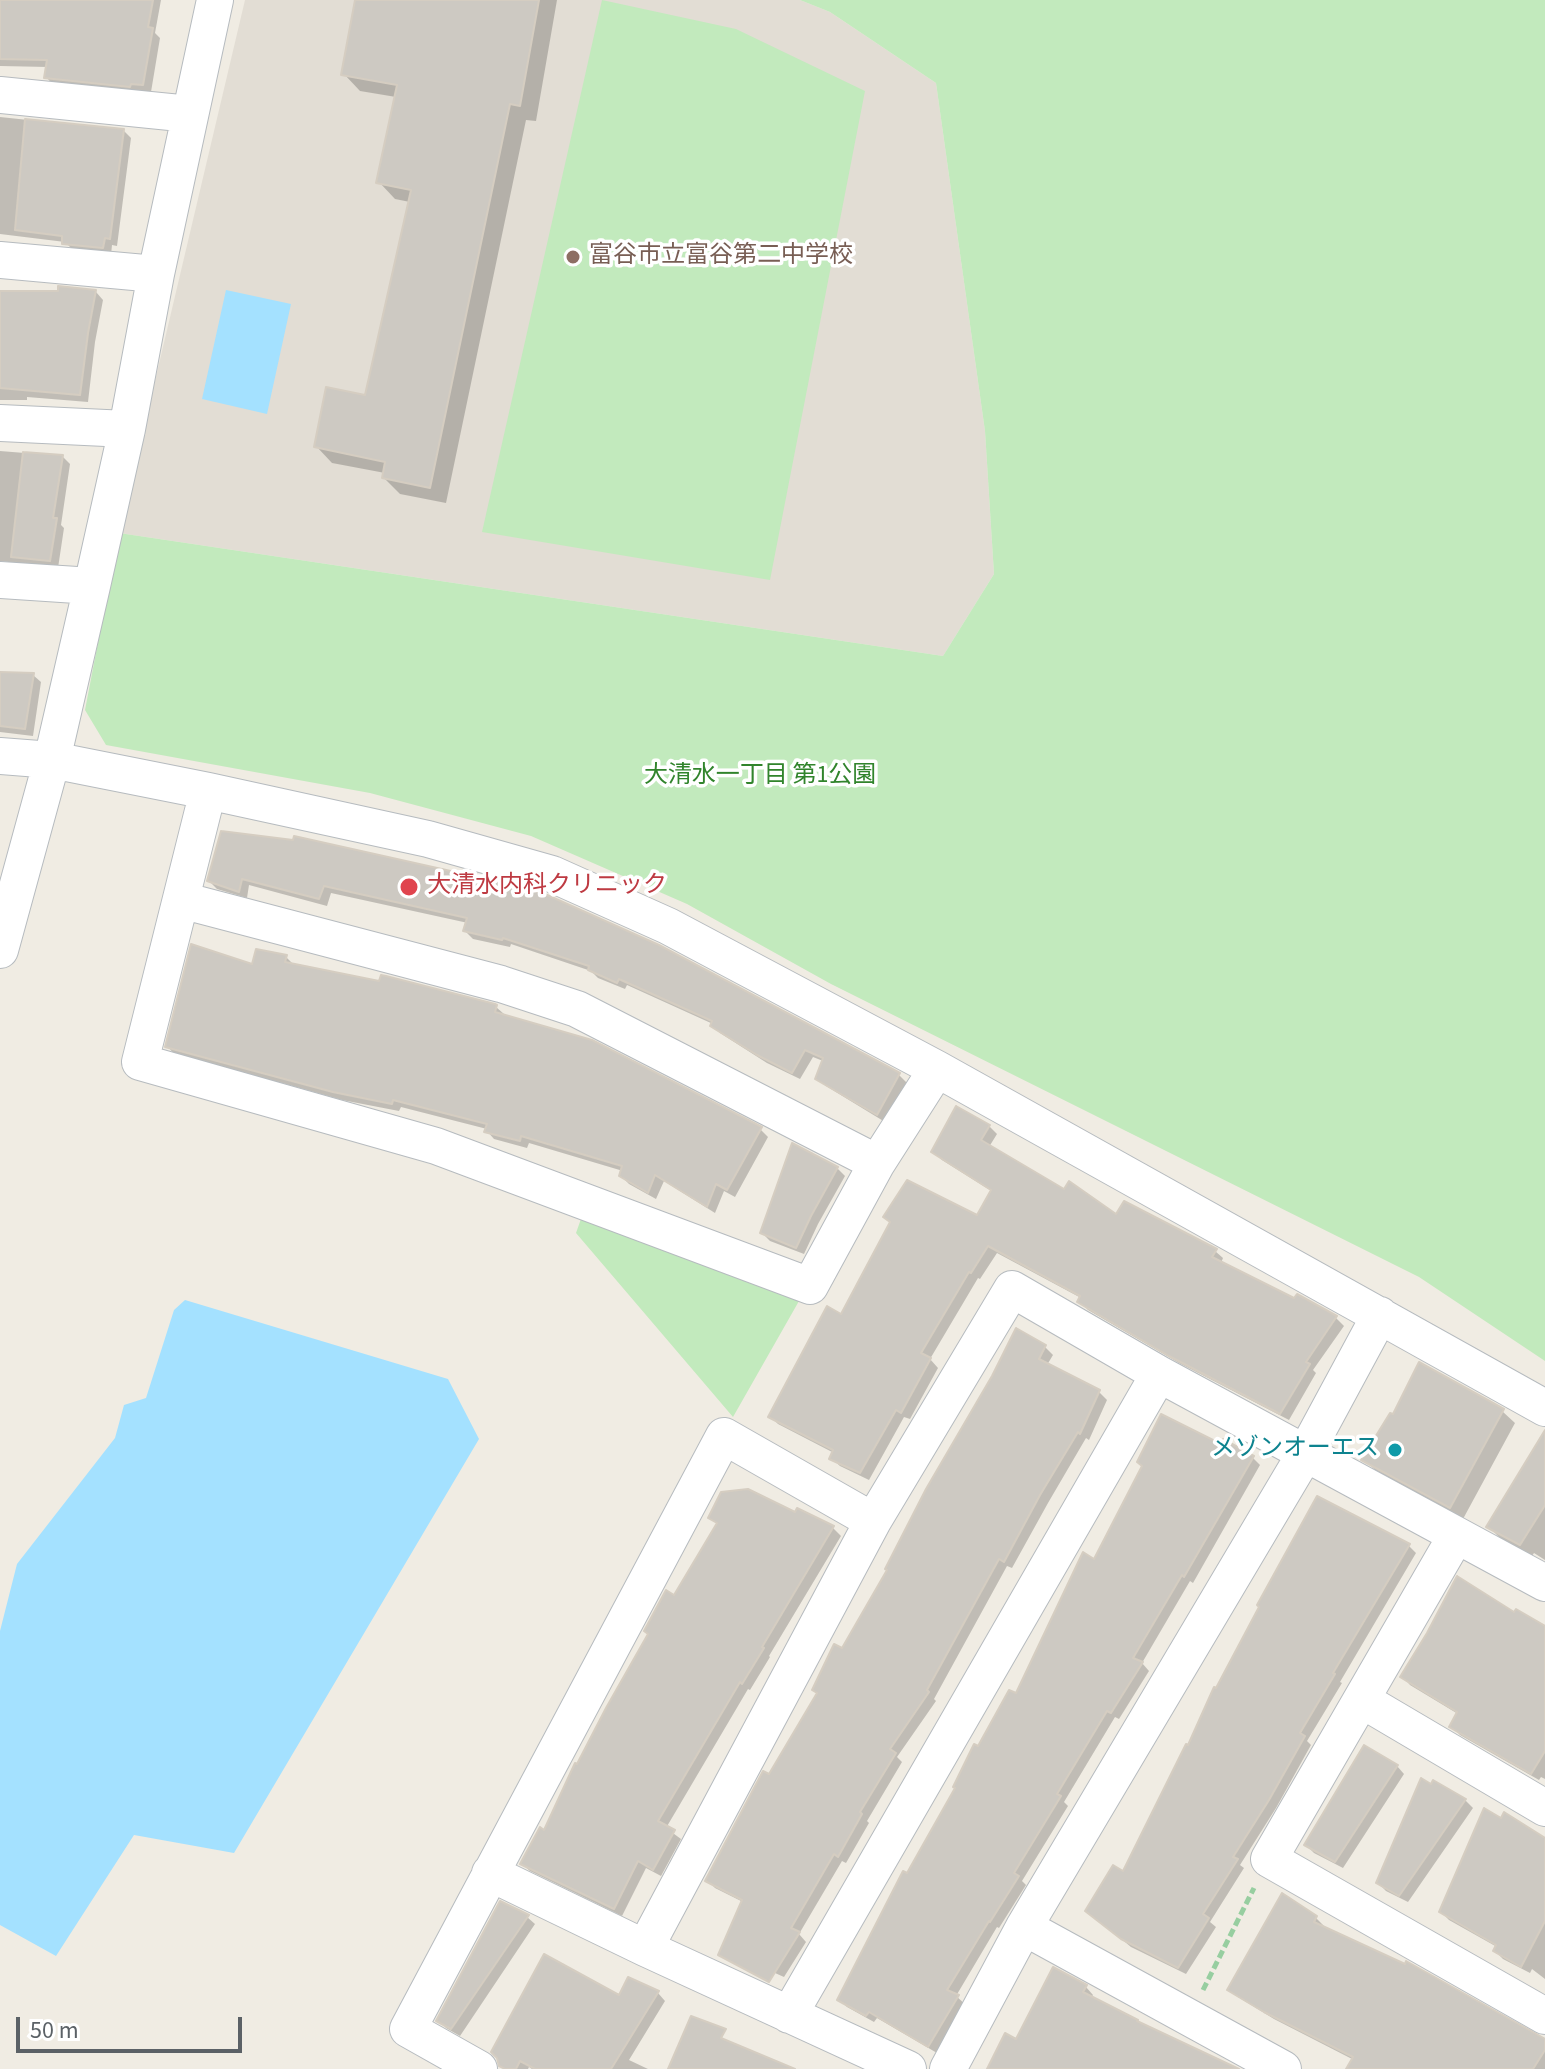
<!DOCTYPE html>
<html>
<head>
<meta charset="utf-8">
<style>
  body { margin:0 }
  #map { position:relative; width:1545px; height:2069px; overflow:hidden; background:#f0ece3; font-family:"Source Sans 3",sans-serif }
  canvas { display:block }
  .scale { position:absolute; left:16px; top:2017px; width:226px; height:36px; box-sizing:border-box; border:4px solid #5b6166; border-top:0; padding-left:10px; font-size:24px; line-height:28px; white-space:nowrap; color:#5b6166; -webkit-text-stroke:6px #fff; paint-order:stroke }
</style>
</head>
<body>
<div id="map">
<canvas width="1545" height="2069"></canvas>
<div class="scale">50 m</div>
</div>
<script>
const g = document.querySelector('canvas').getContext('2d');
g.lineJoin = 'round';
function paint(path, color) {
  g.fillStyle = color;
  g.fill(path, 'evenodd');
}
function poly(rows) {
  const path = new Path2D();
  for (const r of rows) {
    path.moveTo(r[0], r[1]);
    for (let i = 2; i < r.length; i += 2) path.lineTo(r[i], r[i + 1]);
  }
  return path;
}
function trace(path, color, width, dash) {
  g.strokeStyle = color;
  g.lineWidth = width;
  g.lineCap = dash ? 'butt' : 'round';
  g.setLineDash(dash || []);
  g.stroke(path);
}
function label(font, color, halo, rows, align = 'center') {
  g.font = font + ' "Source Sans 3","Noto Sans JP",sans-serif';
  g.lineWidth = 7;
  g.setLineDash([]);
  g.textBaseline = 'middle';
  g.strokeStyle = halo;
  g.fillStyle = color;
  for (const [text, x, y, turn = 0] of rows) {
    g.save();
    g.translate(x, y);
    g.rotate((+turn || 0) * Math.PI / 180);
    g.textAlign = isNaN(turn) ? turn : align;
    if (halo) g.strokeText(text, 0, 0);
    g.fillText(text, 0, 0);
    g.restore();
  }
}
const education = poly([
  [245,0,800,0,830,12,936,83,985,431,994,574,943,656,119,533]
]);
const green = poly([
  [602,0,736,29,865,91,770,580,482,532],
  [800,0,1545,0,1545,1361,1419,1277,831,984,687,904,531,836,370,793,106,745,85,710,119,533,943,656,994,574,985,431,936,83,830,12],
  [582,1216,799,1301,733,1417,576,1233]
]);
const water = poly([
  [226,290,291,304,267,414,202,399],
  [185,1300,448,1379,479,1439,234,1853,134,1835,56,1956,0,1925,0,1631,17,1564,115,1438,124,1405,146,1398,174,1310]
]);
const shadow = poly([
  [0,0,161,0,155,33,160,38,151,92,54,86,47,78,48,67,0,66],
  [357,0,557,0,536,121,526,120,446,503,400,494,384,478,385,473,332,463,316,446,367,397,410,202,395,199,379,182,396,97,360,91,344,74],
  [0,117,123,130,131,138,117,246,112,245,111,255,72,249,65,242,0,234],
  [96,292,103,300,95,342,88,402,27,397,27,400,0,400,0,293],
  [0,451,62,456,70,464,61,525,64,528,58,568,0,561],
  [0,674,33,675,41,682,33,736,0,732],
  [222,833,658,947,899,1075,907,1083,885,1122,826,1086,818,1078,823,1061,813,1057,800,1079,767,1063,720,1033,713,1024,627,985,625,989,598,978,591,971,511,944,510,947,473,939,465,931,468,923,331,893,327,906,249,885,247,898,217,889,209,881],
  [286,957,294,965,496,1007,504,1014,503,1016,760,1129,768,1137,735,1197,724,1191,715,1213,664,1181,656,1199,629,1184,621,1176,623,1171,529,1143,527,1148,494,1139,487,1131,487,1129,401,1107,399,1111,342,1100,282,1083,267,1081,175,1055,168,1047,253,966],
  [989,1126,997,1134,989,1147,1065,1192,1117,1217,1215,1251,1223,1258,1221,1263,1295,1301,1298,1296,1336,1318,1344,1326,1313,1370,1316,1373,1289,1420,1179,1363,1088,1310,1080,1302,1081,1298,997,1253,980,1279,978,1278,930,1359,938,1368,910,1419,904,1417,869,1480,840,1466,832,1459,834,1453,778,1424,771,1417,842,1317,978,1218,993,1192,942,1160,934,1152],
  [837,1168,845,1176,818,1224,804,1254,770,1241,762,1233],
  [1045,1347,1053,1355,1047,1365,1099,1392,1107,1400,1089,1440,1086,1438,1048,1503,1012,1568,1007,1566,934,1699,936,1701,897,1757,902,1762,867,1821,869,1823,846,1863,842,1861,799,1934,806,1942,784,1977,732,1954,743,1902,715,1888,707,1880,843,1650],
  [1502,1411,1515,1423,1463,1519,1377,1472,1364,1459,1394,1417],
  [1545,1441,1545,1560,1534,1553,1532,1556,1501,1539,1489,1527],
  [1221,1447,1252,1457,1260,1465,1193,1583,1190,1581,1142,1663,1149,1671,1119,1719,1115,1717,1064,1802,1068,1806,1022,1881,1026,1885,999,1928,997,1927,956,1996,966,2005,937,2053,877,2018,874,2022,847,2007,839,1999,907,1875,979,1749,1017,1696,1094,1562],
  [798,1511,833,1528,841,1536,769,1656,770,1657,750,1690,748,1689,666,1828,681,1839,661,1876,646,1868,622,1916,530,1871,522,1864,545,1833,578,1767,718,1525,711,1517,796,1514],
  [1409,1546,1416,1553,1340,1682,1342,1683,1307,1741,1311,1745,1276,1808,1240,1865,1244,1868,1210,1922,1216,1927,1186,1974,1131,1947,1096,1918,1124,1874],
  [1515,1615,1545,1628,1545,1779,1541,1777,1539,1780,1460,1735,1452,1727,1458,1714,1410,1685,1403,1677],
  [1397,1766,1404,1774,1343,1868,1314,1853,1306,1845],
  [1434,1783,1465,1800,1473,1808,1408,1902,1386,1891,1378,1883],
  [1545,1840,1545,1979,1532,1969,1530,1973,1503,1959,1495,1951,1497,1947,1449,1920,1441,1912],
  [527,1917,535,1924,460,2036,446,2028,439,2020],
  [1316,1918,1324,1926,1323,1928,1545,2042,1545,2069,1355,2069,1354,2060,1274,2019,1238,1997,1230,1989],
  [1086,1987,1093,1995,1091,1998,1231,2069,989,2069,1017,2041],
  [658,1993,665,2001,629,2060,648,2069,532,2069,529,2067,528,2069,505,2069,620,1998]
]);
const building = poly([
  [0,0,153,0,148,27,153,28,143,85,131,84,130,87,44,78,47,60,0,59,0,0],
  [355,0,539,0,520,106,510,104,430,488,382,478,385,462,314,447,326,387,365,395,411,190,376,183,397,85,341,75,355,0],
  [25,119,124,129,110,239,105,238,103,248,62,244,62,236,15,230,25,119],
  [58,286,96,290,88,333,80,395,0,388,0,291,58,291,58,286],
  [23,452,63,455,53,518,57,518,50,561,11,557,23,452],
  [0,672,34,673,25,729,0,726,0,672],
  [221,831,293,840,294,836,482,878,482,876,545,894,659,945,900,1073,877,1115,815,1079,823,1058,805,1050,792,1073,757,1055,710,1026,712,1021,619,979,617,983,588,970,589,966,503,938,502,940,463,931,467,918,324,886,319,899,242,879,239,892,207,881,221,831],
  [191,944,252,964,256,949,287,955,285,962,379,981,381,975,386,976,495,1004,497,1005,495,1012,592,1040,762,1127,727,1190,716,1184,707,1207,655,1175,648,1193,619,1176,622,1166,521,1136,520,1141,484,1132,487,1124,393,1100,392,1104,333,1092,165,1047,191,944],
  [956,1106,990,1125,981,1140,1064,1189,1069,1181,1116,1214,1124,1201,1217,1249,1212,1257,1294,1298,1297,1294,1337,1316,1306,1362,1310,1364,1280,1414,1169,1356,1077,1302,1080,1296,988,1246,971,1273,969,1272,921,1353,931,1358,901,1413,896,1410,860,1473,829,1459,833,1450,768,1417,827,1306,841,1314,890,1222,883,1217,907,1180,977,1215,991,1190,931,1152,956,1106],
  [792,1143,838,1167,811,1216,796,1248,760,1233,792,1143],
  [1016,1328,1046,1345,1039,1359,1100,1390,1080,1434,1078,1432,1040,1495,1004,1562,999,1559,927,1690,929,1692,890,1749,896,1753,860,1812,862,1814,838,1857,834,1854,791,1928,800,1932,769,1982,718,1955,742,1900,705,1881,763,1771,769,1774,817,1693,812,1690,834,1644,842,1648,887,1570,885,1569,926,1489,992,1376,1016,1328],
  [1419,1362,1504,1409,1450,1508,1361,1460,1390,1413,1393,1414,1419,1362],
  [1161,1414,1221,1444,1223,1439,1254,1456,1184,1577,1182,1575,1133,1658,1143,1662,1111,1713,1107,1711,1057,1794,1061,1796,1014,1873,1019,1876,990,1922,989,1921,947,1990,959,1995,928,2047,869,2012,866,2016,837,2000,903,1871,907,1873,955,1788,953,1787,974,1744,978,1746,1009,1690,1016,1693,1083,1552,1094,1559,1142,1466,1137,1462,1161,1414],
  [1545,1430,1545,1505,1520,1545,1486,1527,1545,1430],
  [748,1489,795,1512,797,1508,834,1526,762,1647,764,1648,742,1684,740,1682,658,1821,675,1830,653,1870,638,1861,614,1909,520,1864,540,1827,544,1830,575,1763,577,1764,606,1708,648,1634,644,1631,666,1590,674,1595,717,1523,708,1518,721,1492,748,1489],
  [1317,1496,1410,1544,1333,1673,1335,1674,1300,1733,1305,1736,1269,1800,1233,1857,1238,1859,1203,1914,1209,1918,1178,1968,1121,1939,1085,1911,1113,1865,1123,1871,1186,1744,1188,1745,1214,1687,1216,1688,1259,1607,1257,1605,1317,1496],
  [1457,1576,1514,1612,1516,1609,1545,1626,1545,1751,1531,1774,1449,1727,1457,1712,1400,1677,1427,1633,1457,1576],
  [1364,1745,1398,1765,1335,1862,1304,1845,1364,1745],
  [1421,1778,1431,1784,1433,1780,1466,1799,1399,1896,1376,1883,1421,1778],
  [1484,1808,1501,1818,1504,1812,1545,1838,1545,1921,1521,1967,1493,1951,1496,1945,1439,1912,1484,1808],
  [1282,1893,1317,1916,1314,1922,1405,1964,1406,1961,1540,2036,1545,2039,1545,2050,1533,2069,1346,2069,1353,2057,1264,2012,1227,1990,1282,1893],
  [500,1901,529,1915,451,2029,436,2021,500,1901],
  [544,1954,619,1995,628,1977,659,1991,611,2069,535,2069,520,2061,516,2069,505,2069,499,2066,497,2058,491,2052,544,1954],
  [1053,1967,1087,1985,1083,1992,1138,2020,1137,2021,1239,2069,987,2069,1005,2033,1016,2039,1053,1967],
  [691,2016,726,2029,721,2038,795,2069,668,2069,691,2016]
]);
const path = poly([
  [1203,1990,1254,1888]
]);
const minor = poly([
  [0,95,190,114],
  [0,260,156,274],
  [0,423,127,429],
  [0,580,92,586],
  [0,756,52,760,208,791,428,839,552,874,668,926,937,1069,1545,1408],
  [208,791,140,1062,436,1146,810,1286,877,1163,937,1069],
  [181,900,501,984,577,1009,877,1163],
  [0,950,52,760,92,586,127,429,156,274,215,0],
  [1456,1536,1269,1859,1545,2016],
  [1362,1700,1545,1808],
  [490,1873,645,1948,908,2069],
  [1024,1927,1283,2069],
  [645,1948,873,1521,1012,1289,1159,1374,1545,1583],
  [789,2015,1159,1374],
  [479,2069,408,2029,724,1436,873,1521],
  [948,2069,1024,1927,1305,1454,1380,1315]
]);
const markers = [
  [573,257,8,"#8d6e63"],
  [409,887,10,"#e0444e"],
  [1395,1450,8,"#0f9aa8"]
];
const educationNames = [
  ["富谷市立富谷第二中学校",589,257]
];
const parkNames = [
  ["大清水一丁目 第1公園",760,777]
];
const healthNames = [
  ["大清水内科クリニック",427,887]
];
const cultureNames = [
  ["メゾンオーエス",1379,1450]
];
paint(education, '#e2ddd4');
paint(green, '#c2eabd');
paint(water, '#a4e1ff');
paint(shadow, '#0003');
paint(building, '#cdc9c2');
trace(building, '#d5cdc1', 2);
trace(minor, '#b6bbbf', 38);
trace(path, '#97cea0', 5, [8, 4]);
trace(minor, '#fff', 36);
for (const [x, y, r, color] of markers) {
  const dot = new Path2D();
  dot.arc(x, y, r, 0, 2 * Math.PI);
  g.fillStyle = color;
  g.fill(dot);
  trace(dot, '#fff', 3);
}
label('24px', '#785e54', '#fff', educationNames, 'left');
label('24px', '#31842c', '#fff', parkNames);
label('24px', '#be3a42', '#fff', healthNames, 'left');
label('24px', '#0d838f', '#fff', cultureNames, 'right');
</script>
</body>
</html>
